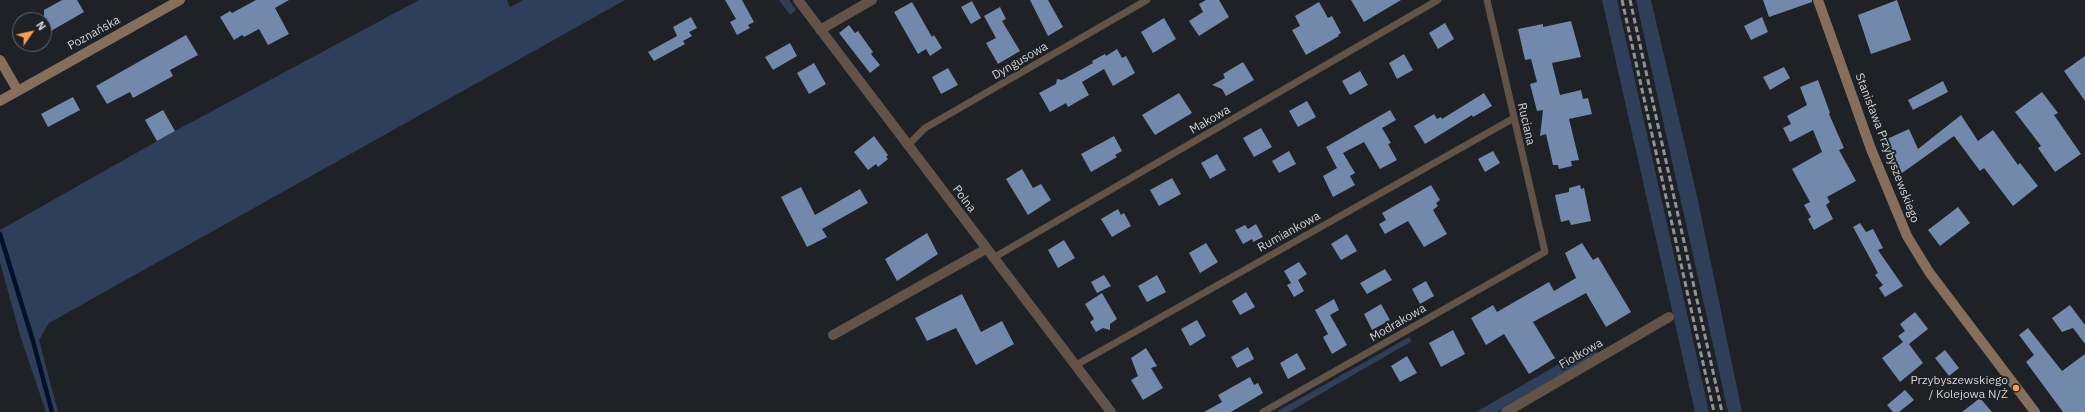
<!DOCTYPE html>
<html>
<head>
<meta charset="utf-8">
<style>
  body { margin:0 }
  #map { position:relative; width:2085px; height:412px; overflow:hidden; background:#1e2125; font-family:"IBM Plex Sans",sans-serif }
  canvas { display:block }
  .north { position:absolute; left:12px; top:12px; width:40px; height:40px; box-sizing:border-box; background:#1e2125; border:1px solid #65686b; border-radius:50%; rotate:56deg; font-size:11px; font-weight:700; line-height:16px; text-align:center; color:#d0d2d5 }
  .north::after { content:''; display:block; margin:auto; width:14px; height:18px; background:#fb9e51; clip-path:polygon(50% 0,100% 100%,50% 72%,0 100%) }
</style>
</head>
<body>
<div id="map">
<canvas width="2085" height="412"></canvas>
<div class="north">N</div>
</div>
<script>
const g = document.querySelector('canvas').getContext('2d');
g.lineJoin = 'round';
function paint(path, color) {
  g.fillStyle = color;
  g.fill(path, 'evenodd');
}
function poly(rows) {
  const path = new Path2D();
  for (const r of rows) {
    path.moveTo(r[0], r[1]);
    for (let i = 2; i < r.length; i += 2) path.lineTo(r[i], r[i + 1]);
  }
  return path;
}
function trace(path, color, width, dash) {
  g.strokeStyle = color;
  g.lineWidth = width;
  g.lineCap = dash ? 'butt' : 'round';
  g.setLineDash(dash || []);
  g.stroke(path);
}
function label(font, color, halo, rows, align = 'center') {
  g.font = font + ' "IBM Plex Sans",sans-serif';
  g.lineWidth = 4;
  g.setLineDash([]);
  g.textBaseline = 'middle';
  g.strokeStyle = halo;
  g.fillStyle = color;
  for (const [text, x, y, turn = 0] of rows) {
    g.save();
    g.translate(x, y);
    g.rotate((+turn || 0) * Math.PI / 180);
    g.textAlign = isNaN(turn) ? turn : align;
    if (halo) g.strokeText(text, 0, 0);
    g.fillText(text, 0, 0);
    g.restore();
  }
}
const green = poly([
  [419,0,507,0,510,7,523,0,625,0,49,323,39,340,58,412,46,412,20,335,0,262,0,230,175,131],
  [779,0,789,0,796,10,790,15],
  [1602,0,1617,0,1709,412,1695,412],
  [1636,0,1651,0,1697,196,1742,412,1728,412],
  [1409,337,1412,341,1289,412,1276,412],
  [1597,342,1597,354,1497,412,1476,412]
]);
const stream = poly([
  [0,234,33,341,52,412]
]);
const building = poly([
  [62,0,77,0,84,12,44,35,44,10],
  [256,0,289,0,275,8,289,34,268,45,259,29,244,37,242,35,234,40,220,17,230,11,232,13],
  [725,0,742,0,754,22,748,25,750,28,737,35,730,22,736,19],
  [1030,0,1048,0,1063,27,1048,36],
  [1206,0,1219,0,1229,17,1199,36,1189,21,1203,12,1199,4],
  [1351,0,1401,0,1364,22],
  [1763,0,1812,0,1812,2,1769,17],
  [1897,0,1911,40,1871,54,1858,15],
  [972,1,981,18,971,24,961,7],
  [912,2,932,37,934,35,942,48,930,56,926,49,918,54,894,12],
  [1319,2,1328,18,1332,16,1341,33,1338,35,1339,36,1306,55,1292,30,1300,26,1295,16],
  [1000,7,1006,19,1002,21,1020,51,998,64,986,43,996,38,984,16],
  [691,17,697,28,689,32,692,36,683,41,685,44,654,61,648,52,677,36,673,27],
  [1762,17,1768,32,1751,40,1744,26],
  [1164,18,1176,39,1153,53,1141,32],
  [1571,21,1581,57,1552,63,1560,95,1581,90,1583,99,1588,98,1592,114,1569,119,1579,160,1571,161,1572,166,1559,169,1558,165,1553,165,1546,134,1540,136,1543,110,1537,111,1530,84,1537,82,1531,59,1525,60,1518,29,1543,24,1543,27],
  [1445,23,1454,39,1438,49,1429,33],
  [849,25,855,33,858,31,873,52,871,54,880,65,870,73,839,33],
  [186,35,198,55,170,70,173,76,133,98,130,92,107,104,96,86],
  [790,43,797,56,773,70,765,57],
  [1117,49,1122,58,1126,56,1135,73,1113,86,1104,69,1082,82,1089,95,1068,107,1066,103,1050,112,1039,93,1056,84,1057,79,1062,80,1093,63,1092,61,1105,54,1106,56],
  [1404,54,1413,70,1397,79,1389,63],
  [2085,56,2085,101,2064,71],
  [1243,62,1254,80,1226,96,1222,89,1212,85,1225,78,1223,74],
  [814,63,826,84,809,94,797,73],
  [1784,67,1790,78,1770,90,1763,77],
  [948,68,958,85,941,94,932,77],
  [1360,71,1368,85,1350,95,1342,81],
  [1818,80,1830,113,1829,114,1844,148,1839,150,1856,181,1827,197,1830,202,1826,205,1833,219,1814,230,1808,219,1811,217,1804,205,1810,202,1792,169,1822,152,1813,130,1790,142,1783,128,1791,124,1787,116,1807,105,1800,87],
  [1943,81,1948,92,1913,110,1908,100],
  [2042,92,2058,113,2054,115,2081,154,2055,172,2038,148,2041,146,2015,112],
  [1179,93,1192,113,1155,135,1142,115],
  [1484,93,1492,106,1473,117,1472,115,1425,144,1414,126,1434,114,1437,119,1441,117,1442,119],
  [73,97,80,110,48,127,41,114],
  [1307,101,1316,117,1298,127,1289,111],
  [163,110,175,131,157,141,145,120],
  [1390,110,1396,120,1382,128,1391,143,1388,144,1397,160,1380,169,1364,142,1343,153,1355,173,1350,176,1355,185,1333,197,1323,176,1337,168,1326,147],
  [1961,115,1978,141,1993,130,2018,165,2020,163,2038,186,2013,206,1984,168,1980,171,1954,136,1902,173,1897,166,1898,165,1887,139,1909,129,1918,149],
  [1261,128,1272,147,1254,157,1243,138],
  [874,136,888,155,886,157,888,159,878,167,876,164,868,170,854,152],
  [1114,136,1122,151,1115,155,1117,157,1091,172,1081,154],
  [1289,151,1296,164,1279,173,1272,161],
  [1493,151,1500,163,1485,172,1478,159],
  [1217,154,1226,170,1210,179,1201,163],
  [1022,169,1033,188,1041,184,1051,200,1028,215,1006,179],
  [1172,178,1181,194,1159,206,1150,190],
  [1431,185,1440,200,1436,203,1438,206,1433,210,1447,234,1424,247,1408,221,1385,234,1379,224,1386,220,1382,213],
  [1580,185,1581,189,1584,188,1591,221,1571,225,1569,220,1561,222,1555,195,1569,192,1569,188],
  [801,187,815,215,860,189,868,203,822,229,827,237,807,247,781,197],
  [1958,207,1970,223,1940,246,1928,230],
  [1118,209,1121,215,1124,213,1131,226,1112,237,1101,219],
  [1860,223,1866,232,1873,229,1883,248,1878,250,1903,286,1885,297,1879,288,1883,285,1875,275,1878,273,1853,227],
  [1256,224,1263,237,1253,242,1252,239,1243,244,1235,230,1245,225,1248,229],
  [927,233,938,254,897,281,885,259],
  [1347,234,1357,251,1341,260,1331,244],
  [1064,240,1075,258,1058,268,1048,250],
  [1206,243,1218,262,1200,273,1189,253],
  [1582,243,1593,260,1598,257,1631,312,1606,327,1586,293,1533,322,1555,358,1529,374,1504,334,1486,345,1471,318,1493,305,1497,312,1549,282,1554,291,1576,278,1565,253],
  [1299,262,1307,274,1298,280,1304,291,1294,297,1287,285,1291,283,1284,271],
  [1385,269,1392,280,1367,294,1360,283],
  [1104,275,1111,286,1097,293,1091,282],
  [1157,275,1166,292,1147,302,1138,286],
  [1426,281,1434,296,1420,304,1412,289],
  [1246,292,1255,307,1240,315,1232,301],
  [1102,293,1117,319,1110,324,1110,330,1103,328,1096,332,1090,322,1094,319,1085,304],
  [962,294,981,332,1002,321,1014,344,976,365,956,328,927,341,915,318],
  [1334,299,1339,310,1330,315,1347,345,1332,354,1323,337,1328,334,1315,310],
  [1381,304,1390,320,1372,330,1364,314],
  [2070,305,2085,325,2085,344,2073,328,2062,332,2052,318],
  [1915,312,1928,329,1909,344,1923,363,1900,382,1882,358,1903,342,1898,336,1905,331,1900,324],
  [1197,320,1206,336,1190,346,1181,329],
  [2028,328,2062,371,2085,354,2085,412,2063,412,2026,362,2034,355,2019,335],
  [1453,330,1465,354,1441,367,1429,343],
  [1248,347,1254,359,1237,368,1231,357],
  [1146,348,1157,366,1151,368,1163,388,1143,400,1131,380,1138,376,1131,358],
  [1945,350,1959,368,1949,376,1935,358],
  [1297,353,1306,369,1288,379,1280,363],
  [1407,356,1417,373,1400,382,1391,366],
  [1250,377,1254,385,1258,383,1263,393,1231,412,1204,412,1222,402,1218,395],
  [1905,390,1914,400,1899,412,1893,412,1887,405],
  [1980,398,1992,412,1962,412]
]);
const lane = poly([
  [907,146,925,128,1147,0],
  [993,258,1438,0],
  [1076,365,1514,118],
  [1263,412,1545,252,1487,0]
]);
const street = poly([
  [798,0,1111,412],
  [820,30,872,0],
  [833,335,986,249],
  [1506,412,1669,317]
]);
const secondary = poly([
  [1818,0,1871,149,1907,236,1929,272,2035,412],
  [0,60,18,91],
  [0,101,180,0]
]);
const rail = poly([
  [1622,0,1714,412],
  [1630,0,1722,412]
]);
const markers = [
  [2016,388,4,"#fb9e51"]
];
const streetNames = [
  ["Poznańska",94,33,-29],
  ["Dyngusowa",1020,61,-30],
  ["Makowa",1210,120,-30],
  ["Ruciana",1526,124,77],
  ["Stanisława Przybyszewskiego",1887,148,69],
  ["Polna",964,199,53],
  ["Rumiankowa",1289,232,-29],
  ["Modrakowa",1398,323,-30],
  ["Fiołkowa",1581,354,-30]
];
const poiNames = [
  ["Przybyszewskiego",2008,381],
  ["/ Kolejowa N/Ż",2008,395]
];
paint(green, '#2f3f59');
trace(stream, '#02102a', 4.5);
paint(building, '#7389ab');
trace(lane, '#615348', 7);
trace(street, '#615348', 10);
trace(secondary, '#866e5d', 10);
trace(rail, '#919497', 3, [6, 3]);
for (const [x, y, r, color] of markers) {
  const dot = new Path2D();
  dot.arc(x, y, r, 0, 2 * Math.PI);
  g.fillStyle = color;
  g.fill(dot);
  trace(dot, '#1e2125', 1.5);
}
label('12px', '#d0d2d5', '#1e2125', streetNames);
label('12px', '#d0d2d5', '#1e2125', poiNames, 'right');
</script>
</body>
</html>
